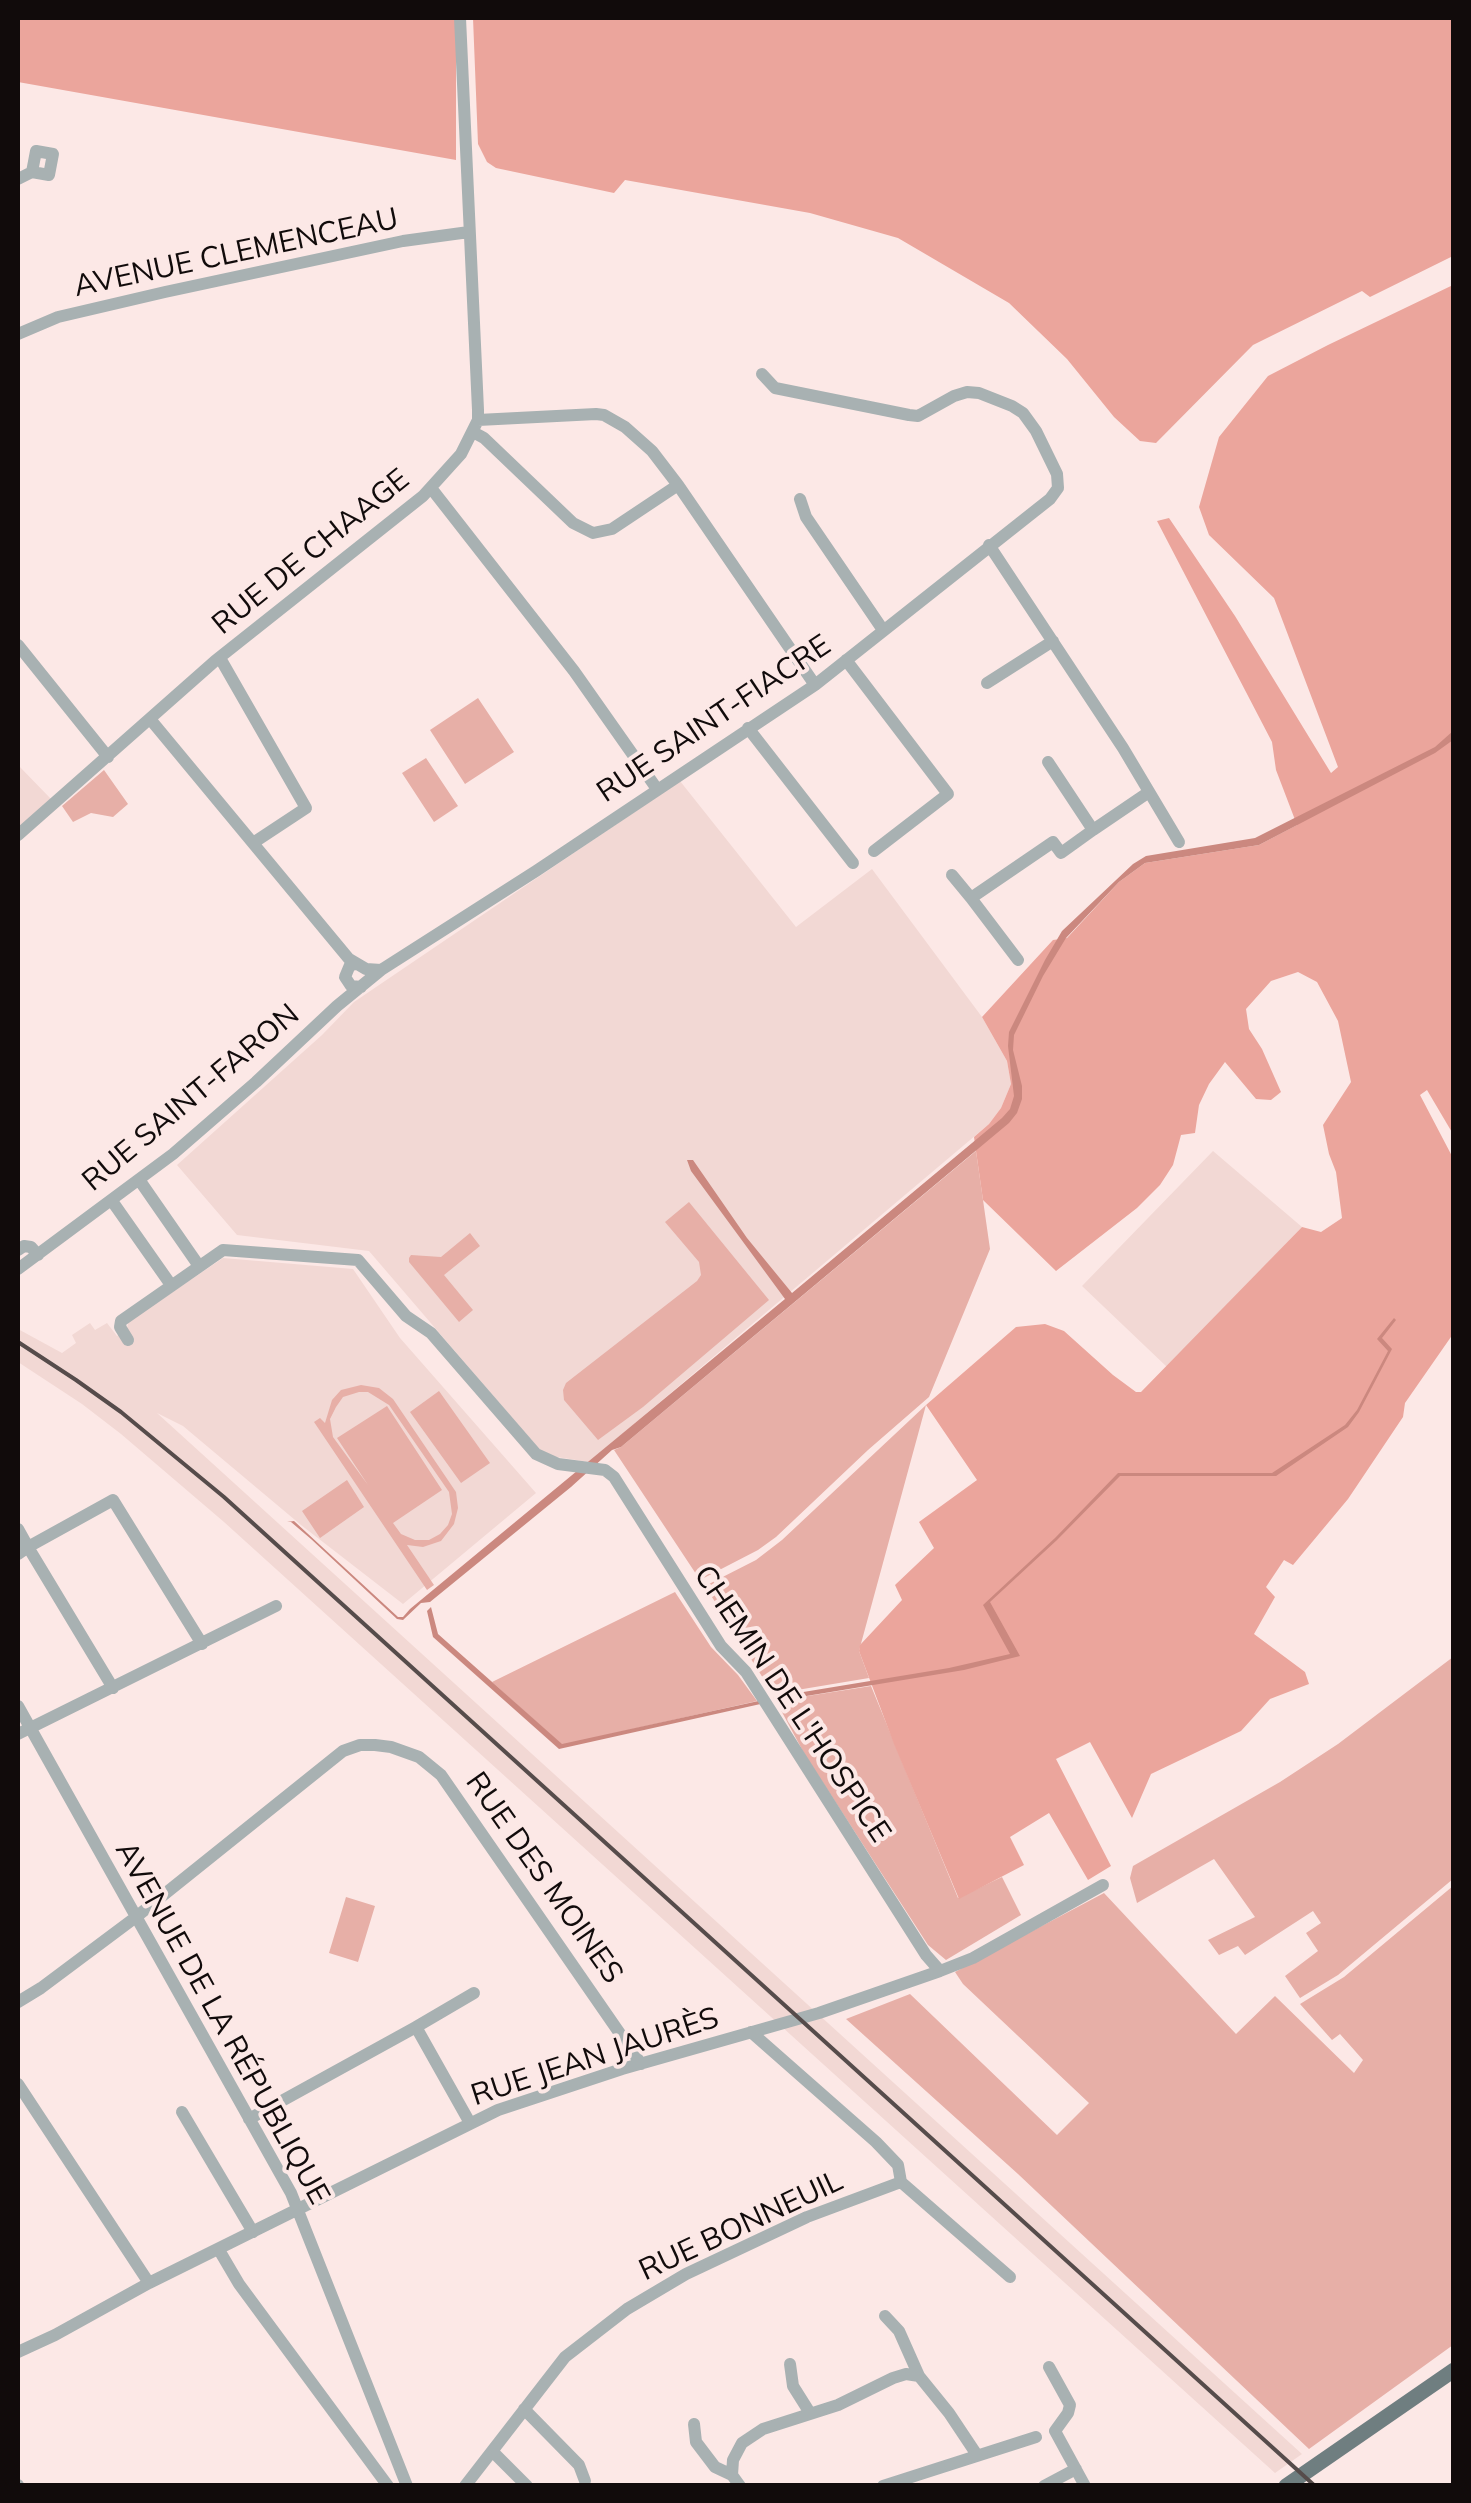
<!DOCTYPE html>
<html>
<head>
<meta charset="utf-8">
<style>
  body { margin:0 }
  #map { position:relative; width:1471px; height:2503px; overflow:hidden; background:#fce8e6; font-family:Mulish,sans-serif }
  canvas { display:block }
  .frame { position:absolute; inset:0; border:20px solid #110b0b; pointer-events:none }
</style>
</head>
<body>
<div id="map">
<canvas width="1471" height="2503"></canvas>
<div class="frame"></div>
</div>
<script>
const g = document.querySelector('canvas').getContext('2d');
g.lineJoin = 'round';
function paint(path, color) {
  g.fillStyle = color;
  g.fill(path, 'evenodd');
}
function poly(rows) {
  const path = new Path2D();
  for (const r of rows) {
    path.moveTo(r[0], r[1]);
    for (let i = 2; i < r.length; i += 2) path.lineTo(r[i], r[i + 1]);
  }
  return path;
}
function trace(path, color, width, dash) {
  g.strokeStyle = color;
  g.lineWidth = width;
  g.lineCap = dash ? 'butt' : 'round';
  g.setLineDash(dash || []);
  g.stroke(path);
}
function label(font, color, halo, rows, align = 'center') {
  g.font = font + ' Mulish,sans-serif';
  g.lineWidth = 8;
  g.setLineDash([]);
  g.textBaseline = 'middle';
  g.strokeStyle = halo;
  g.fillStyle = color;
  for (const [text, x, y, turn = 0] of rows) {
    g.save();
    g.translate(x, y);
    g.rotate((+turn || 0) * Math.PI / 180);
    g.textAlign = isNaN(turn) ? turn : align;
    if (halo) g.strokeText(text, 0, 0);
    g.fillText(text, 0, 0);
    g.restore();
  }
}
const built = poly([
  [18,765,51,799,18,830],
  [680,781,796,927,872,869,982,1017,1007,1061,1011,1084,1001,1108,989,1124,589,1462,544,1455,369,1251,237,1235,177,1165,322,1035,354,1002],
  [1213,1151,1302,1227,1167,1367,1082,1286],
  [223,1258,353,1269,400,1338,536,1493,403,1604,301,1525,183,1426,157,1413,1302,2454,1275,2473,224,1522,121,1434,82,1404,18,1362,18,1329,62,1353,76,1343,72,1335,90,1323,95,1330,107,1323,117,1336,127,1329,128,1322]
]);
const green = poly([
  [478,698,514,752,465,784,430,730],
  [426,758,458,806,434,822,402,773],
  [104,770,128,804,113,817,91,813,73,822,62,806],
  [976,1151,990,1249,929,1397,868,1450,776,1537,758,1550,700,1580,614,1450,621,1447],
  [689,1202,769,1300,643,1407,598,1440,564,1400,563,1390,566,1383,697,1281,701,1275,699,1262,665,1222],
  [470,1233,480,1246,444,1275,473,1310,459,1322,409,1262,409,1258,411,1255,441,1257],
  [361,1385,379,1388,393,1399,456,1492,458,1508,454,1524,441,1541,423,1547,407,1545,434,1585,427,1590,314,1422,320,1418,325,1423,332,1400,341,1390],
  [359,1392,368,1392,389,1405,449,1492,452,1514,448,1525,440,1534,429,1540,415,1540,401,1534,393,1523,442,1490,387,1406,337,1438,368,1485,333,1437,330,1419,336,1407,343,1397],
  [439,1391,490,1463,461,1483,410,1412],
  [926,1405,859,1651,869,1678,773,1694,705,1586,756,1560,782,1540],
  [347,1480,364,1507,320,1538,302,1511],
  [675,1592,711,1647,738,1675,757,1701,562,1745,492,1682],
  [1453,1657,1453,1879,1338,1975,1300,1998,1285,1976,1318,1951,1306,1933,1321,1923,1313,1911,1245,1955,1238,1946,1219,1955,1208,1940,1255,1917,1214,1859,1137,1903,1130,1878,1133,1866,1280,1782,1338,1744],
  [871,1686,958,1898,1002,1877,1021,1915,946,1960,928,1945,805,1755,776,1701],
  [1453,1886,1453,2345,1309,2449,1018,2174,846,2019,910,1994,1057,2135,1089,2103,963,1984,955,1972,1104,1893,1236,2034,1275,1996,1354,2073,1363,2060,1340,2034,1332,2040,1300,2004,1344,1977],
  [346,1897,375,1906,358,1962,329,1953]
]);
const forest = poly([
  [18,18,456,18,456,160,18,82],
  [473,18,1453,18,1453,256,1370,297,1362,291,1253,345,1156,443,1140,441,1114,417,1067,359,1009,303,898,238,810,213,625,180,614,193,496,168,487,162,478,144],
  [1453,285,1453,1134,1427,1090,1420,1095,1453,1158,1453,1334,1405,1403,1403,1417,1348,1499,1293,1565,1284,1560,1266,1587,1275,1597,1254,1634,1305,1672,1309,1684,1270,1699,1241,1731,1151,1774,1132,1818,1090,1742,1056,1759,1111,1866,1088,1880,1049,1813,1010,1837,1024,1865,959,1899,894,1744,859,1651,860,1645,902,1600,895,1585,934,1548,919,1522,977,1480,926,1405,1016,1327,1045,1324,1064,1331,1113,1375,1136,1392,1141,1392,1302,1227,1321,1232,1342,1218,1336,1172,1329,1154,1323,1125,1351,1082,1338,1021,1317,982,1298,972,1271,981,1246,1009,1249,1029,1262,1049,1281,1092,1271,1100,1256,1099,1225,1062,1209,1084,1199,1105,1195,1133,1181,1135,1173,1165,1160,1185,1137,1208,1056,1271,983,1200,974,1137,989,1124,1001,1108,1011,1084,1007,1061,982,1017,1053,940,1067,938,1119,882,1145,863,1259,845,1297,825,1276,770,1272,742,1157,521,1169,518,1235,616,1331,773,1338,767,1274,598,1209,535,1199,507,1219,437,1268,376,1328,345]
]);
const water = poly([
  [1453,731,1453,740,1435,753,1259,845,1145,863,1119,882,1066,938,1043,976,1014,1035,1013,1050,1022,1086,1022,1099,1017,1113,1009,1123,621,1447,612,1450,571,1487,430,1602,421,1603,403,1620,397,1619,311,1539,291,1522,287,1522,294,1521,398,1617,403,1617,410,1609,785,1299,691,1171,687,1160,693,1160,747,1238,792,1293,1002,1118,1010,1109,1014,1096,1008,1046,1009,1032,1045,960,1062,931,1133,864,1146,856,1255,838,1435,747],
  [1394,1318,1396,1320,1382,1338,1392,1349,1359,1412,1348,1427,1276,1476,1120,1476,1057,1540,990,1602,1020,1656,964,1670,776,1701,773,1697,949,1668,1010,1654,983,1605,1055,1538,1118,1473,1272,1473,1345,1425,1357,1410,1388,1351,1377,1339],
  [431,1607,438,1634,562,1744,763,1700,765,1703,559,1749,433,1637,427,1611]
]);
const minor = poly([
  [18,179,32,172,49,175,53,154,36,151,32,172],
  [18,334,58,317,165,292,403,241,469,232],
  [478,420,596,414,604,415,625,427,652,451,678,485,815,685],
  [473,432,484,438,573,523,593,533,612,529,678,485],
  [431,488,574,671,657,789],
  [800,499,806,517,883,630],
  [989,545,1123,748,1179,842],
  [18,645,108,757],
  [220,658,306,808,253,843],
  [846,660,948,794,874,851],
  [987,683,1053,641],
  [150,719,349,959,366,969,381,970],
  [748,728,853,863],
  [1048,762,1093,830,1149,792],
  [18,835,215,661,423,496,461,454,478,420,478,410,460,18],
  [952,875,971,898],
  [1018,960,971,898,1053,842,1061,853,1093,830],
  [356,964,350,965,345,977,351,986,361,987],
  [140,1181,199,1266],
  [112,1201,171,1285],
  [18,1250,24,1246,31,1247,38,1255],
  [18,1269,173,1154,256,1082,337,1006,381,970,536,871,815,685,1050,499,1058,488,1057,474,1036,431,1023,413,1012,406,979,393,967,392,954,396,918,416,909,415,775,388,762,374],
  [128,1340,120,1327,121,1321,223,1250,358,1260,406,1316,431,1333,536,1454,558,1464,605,1470,614,1477,721,1646,746,1672,926,1955,940,1971],
  [18,1529,28,1547,18,1554],
  [113,1688,28,1547,113,1500,202,1644],
  [18,1706,291,2193,407,2486],
  [18,1734,276,1606],
  [18,2002,41,1988,136,1917,343,1751,360,1745,375,1745,391,1747,419,1757,441,1775,641,2064],
  [416,2027,474,1993],
  [751,2032,876,2142,898,2165,901,2182],
  [18,2084,149,2283],
  [182,2112,253,2232],
  [249,2119,416,2027,470,2123],
  [901,2182,1010,2277],
  [219,2250,239,2284,388,2486],
  [885,2316,899,2331,919,2376,949,2413,977,2455],
  [18,2352,55,2335,149,2283,498,2110,622,2069,819,2013,940,1971,973,1958,1103,1885],
  [790,2364,793,2386,810,2413],
  [1049,2367,1070,2405,1068,2413,1055,2431,1085,2486],
  [524,2409,579,2465,585,2481],
  [694,2424,696,2442,715,2467,732,2475,740,2486],
  [492,2451,527,2486],
  [732,2475,733,2460,742,2443,763,2429,838,2405,893,2378,906,2374,919,2376],
  [18,2485,18,2486],
  [465,2486,565,2357,627,2309,686,2274,807,2217,901,2182],
  [883,2486,1036,2437],
  [1044,2486,1076,2469]
]);
const major = poly([
  [1286,2486,1454,2370]
]);
const rail = poly([
  [18,1342,76,1380,121,1412,224,1497,1315,2486]
]);
const streetNames = [
  ["AVENUE CLEMENCEAU",236,253,-12],
  ["RUE DE CHAAGE",311,552,-39],
  ["RUE SAINT-FIACRE",714,719,-34],
  ["RUE SAINT-FARON",191,1098,-40],
  ["CHEMIN DE L'HOSPICE",792,1704,56],
  ["RUE DES MOINES",544,1878,55],
  ["AVENUE DE LA RÉPUBLIQUE",222,2023,61],
  ["RUE JEAN JAURÈS",595,2057,-18],
  ["RUE BONNEUIL",741,2226,-25]
];
paint(built, '#f2d8d4');
paint(green, '#e7afa7');
paint(forest, '#eba59c');
paint(water, '#cb887f');
trace(minor, '#a8b1b2', 12);
trace(major, '#6f7e80', 15);
trace(rail, '#564c4b', 4);
label('30px', '#110b0b', '#fce8e6', streetNames);
</script>
</body>
</html>
